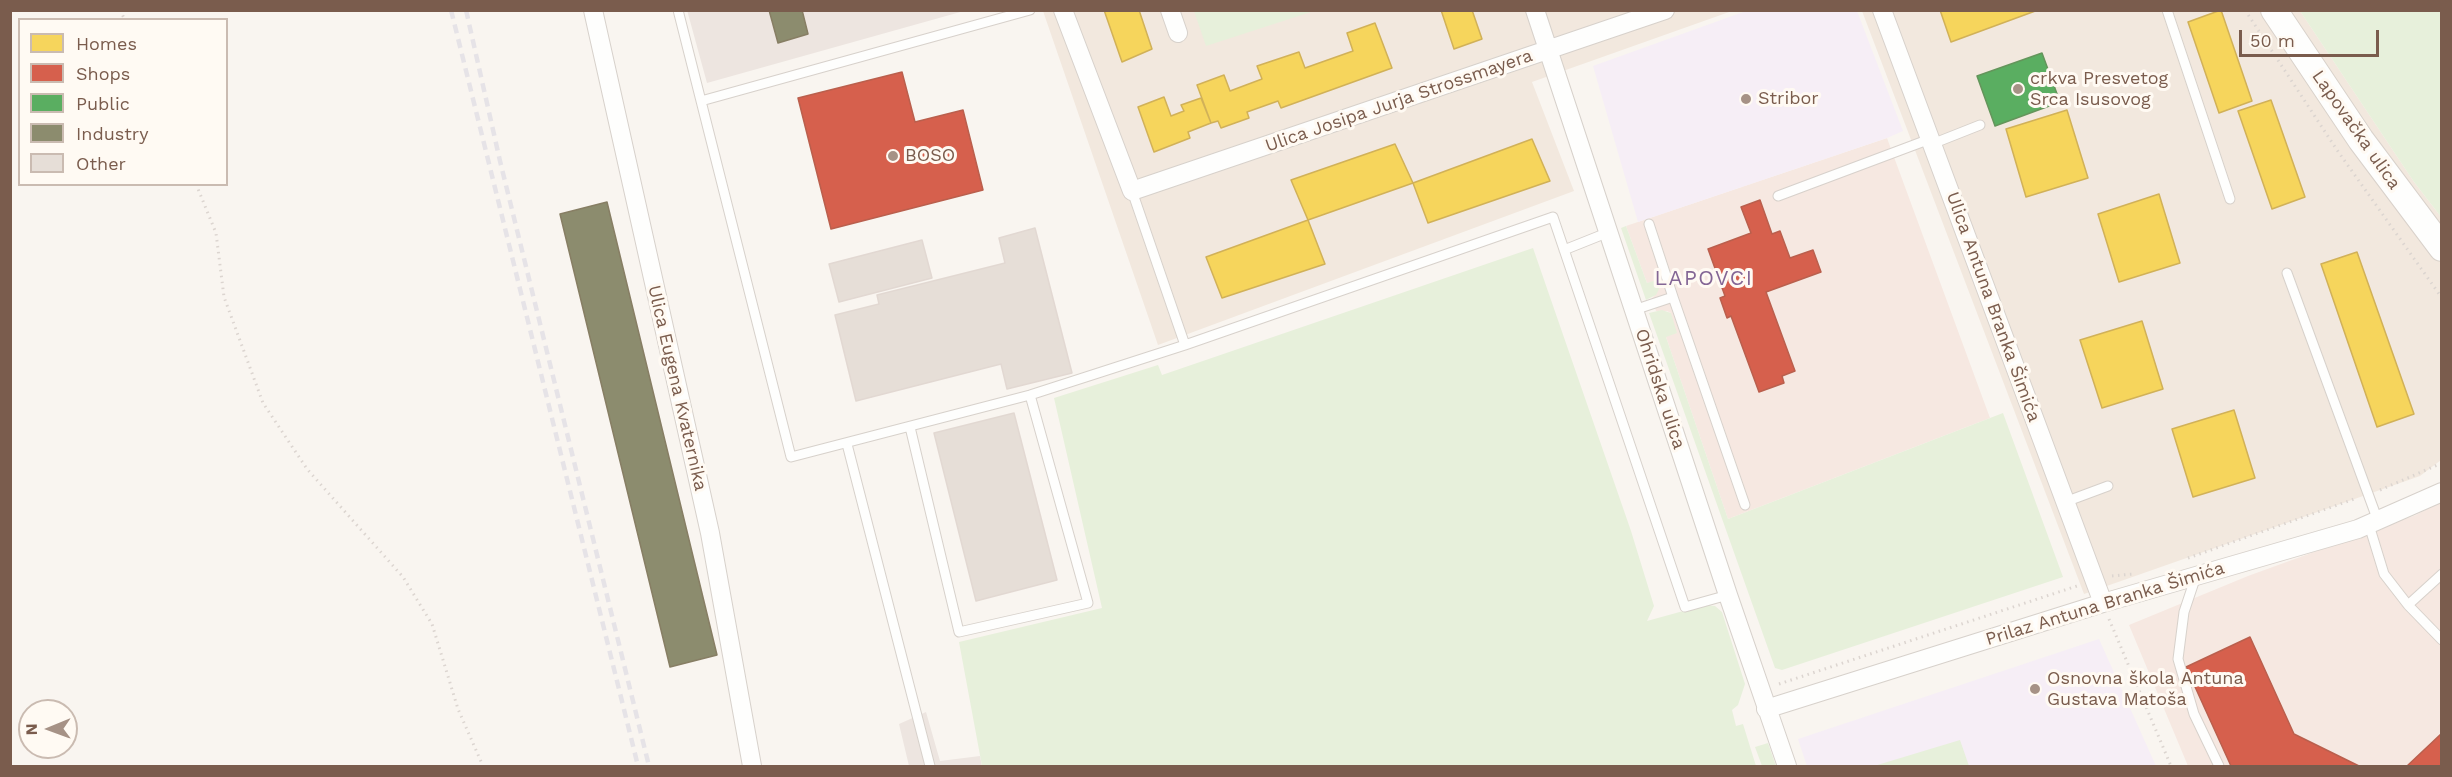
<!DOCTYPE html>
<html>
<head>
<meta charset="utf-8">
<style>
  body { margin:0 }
  #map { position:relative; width:2452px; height:777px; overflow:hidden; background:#f9f5f0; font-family:"Work Sans",sans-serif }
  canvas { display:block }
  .frame { position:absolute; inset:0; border:12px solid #7a5c4d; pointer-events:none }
  .legend { position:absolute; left:18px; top:18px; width:210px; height:168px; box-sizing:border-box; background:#fffaf3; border:2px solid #cabbb1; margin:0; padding:8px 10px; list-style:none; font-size:18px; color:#7a5c4d }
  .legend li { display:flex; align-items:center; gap:12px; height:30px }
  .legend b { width:30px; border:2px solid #cabbb1 }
  .north { position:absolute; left:18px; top:699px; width:60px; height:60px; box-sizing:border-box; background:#fffaf3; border:2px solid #cabbb1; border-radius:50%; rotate:269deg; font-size:16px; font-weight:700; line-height:24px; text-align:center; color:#7a5c4d }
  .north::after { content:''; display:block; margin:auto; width:21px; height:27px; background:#a69286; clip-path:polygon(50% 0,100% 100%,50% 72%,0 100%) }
  .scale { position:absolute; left:2239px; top:30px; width:140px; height:27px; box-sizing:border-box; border:3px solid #7a5c4d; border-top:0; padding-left:8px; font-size:18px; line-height:21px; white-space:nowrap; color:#7a5c4d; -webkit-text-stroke:4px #fffaf3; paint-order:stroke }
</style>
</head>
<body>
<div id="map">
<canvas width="2452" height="777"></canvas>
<div class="frame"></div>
<ul class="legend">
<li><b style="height:16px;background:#f6d55c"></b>Homes</li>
<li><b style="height:16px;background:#d6604d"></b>Shops</li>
<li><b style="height:16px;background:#5aae61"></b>Public</li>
<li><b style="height:16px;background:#8c8c6e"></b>Industry</li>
<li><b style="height:16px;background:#e6ded7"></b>Other</li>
</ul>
<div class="north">N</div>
<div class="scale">50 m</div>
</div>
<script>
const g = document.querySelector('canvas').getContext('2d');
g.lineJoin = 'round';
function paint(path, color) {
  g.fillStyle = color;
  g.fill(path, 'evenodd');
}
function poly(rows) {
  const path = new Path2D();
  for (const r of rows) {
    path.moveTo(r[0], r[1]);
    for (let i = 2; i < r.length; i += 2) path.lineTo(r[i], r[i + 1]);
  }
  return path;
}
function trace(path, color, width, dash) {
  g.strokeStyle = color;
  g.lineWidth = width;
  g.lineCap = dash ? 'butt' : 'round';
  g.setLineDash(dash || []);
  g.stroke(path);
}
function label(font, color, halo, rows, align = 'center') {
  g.font = font + ' "Work Sans",sans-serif';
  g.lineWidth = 6;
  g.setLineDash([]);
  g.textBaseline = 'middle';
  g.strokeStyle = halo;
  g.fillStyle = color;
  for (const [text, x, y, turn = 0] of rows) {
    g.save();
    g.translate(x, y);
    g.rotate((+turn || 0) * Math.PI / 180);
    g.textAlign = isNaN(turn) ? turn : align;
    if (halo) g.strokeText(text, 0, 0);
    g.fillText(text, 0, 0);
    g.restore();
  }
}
const residential = poly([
  [1043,11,1732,11,1532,82,1574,191,1158,345],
  [1862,11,2300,11,2414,182,2441,217,2441,460,2420,476,2084,594]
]);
const commercial = poly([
  [1887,138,1990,418,1728,519,1666,337,1671,313,1667,311,1656,311,1652,298,1655,295,1659,280,1647,283,1626,226],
  [2441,501,2441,766,2188,766,2129,625,2248,576,2416,515]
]);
const industrial = poly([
  [687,10,964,11,707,83],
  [926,712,940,761,980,756,982,766,909,766,899,724]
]);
const education = poly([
  [1746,11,1857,11,1903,131,1887,138,1638,222,1593,66],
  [2099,639,2156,766,1807,766,1798,739]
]);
const green = poly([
  [1194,11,1194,10,1314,11,1206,46],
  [2300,11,2441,11,2441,217,2414,182],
  [1626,226,1647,283,1659,279,1659,289,1656,295,1646,300,1621,228],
  [1533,248,1631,531,1654,606,1647,621,1705,605,1715,606,1722,612,1745,684,1738,705,1732,710,1736,726,1743,724,1756,766,982,766,959,642,1102,608,1054,398,1158,365,1162,375],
  [1662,310,1671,313,1677,333,1666,337,1728,519,2003,413,2063,577,1782,670,1775,668,1649,313],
  [1960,740,1969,766,1874,766],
  [1768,743,1776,766,1762,766,1755,747]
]);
const homes = poly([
  [1104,10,1139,10,1152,49,1122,62,1104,10],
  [1441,10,1472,10,1482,39,1454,49,1441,10],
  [1940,10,2038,10,1951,42,1940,10],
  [2221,10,2252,101,2219,113,2188,22,2221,10],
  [1375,23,1392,68,1281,108,1278,101,1247,112,1249,118,1221,128,1218,121,1211,123,1197,85,1224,75,1230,91,1262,79,1257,66,1299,52,1305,68,1353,51,1347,33,1375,23],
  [1164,97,1171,116,1184,111,1181,105,1201,98,1211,123,1188,132,1190,138,1154,152,1138,107,1164,97],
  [2271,100,2305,197,2272,209,2238,111,2271,100],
  [2067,110,2088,178,2026,197,2006,129,2067,110],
  [1532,139,1550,181,1428,223,1413,183,1532,139],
  [1395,144,1413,183,1308,220,1291,180,1395,144],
  [2159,194,2180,263,2119,282,2098,214,2159,194],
  [1308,220,1325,264,1222,298,1206,257,1308,220],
  [2357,252,2414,414,2377,427,2321,264,2357,252],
  [2142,321,2163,389,2102,408,2080,340,2142,321],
  [2234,410,2255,478,2193,497,2172,429,2234,410]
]);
const shops = poly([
  [902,72,915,122,963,110,983,190,831,229,798,98,902,72],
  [1760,200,1772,234,1780,231,1790,258,1813,250,1821,272,1766,292,1795,371,1782,376,1784,383,1759,392,1731,316,1727,318,1720,298,1725,296,1708,249,1751,233,1741,207,1760,200],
  [2250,637,2294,734,2359,766,2231,766,2186,667,2250,637],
  [2442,733,2442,766,2407,766,2442,733]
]);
const public = poly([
  [2042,53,2060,102,1995,126,1977,76,2042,53]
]);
const industry = poly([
  [769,10,802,10,808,34,778,43,769,10],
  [607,202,717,655,670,667,560,214,607,202]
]);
const building = poly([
  [1035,228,1072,373,1007,389,1001,364,856,401,835,315,879,304,877,295,1005,263,999,238,1035,228],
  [922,240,932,278,839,302,829,264,922,240],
  [1014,413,1057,580,976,601,934,433,1014,413]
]);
const path = poly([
  [120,10,125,20],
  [2245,10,2337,150,2442,298],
  [196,184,216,233,224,297,263,403,307,469,403,577,432,624,458,709,483,766],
  [2380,490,2442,463],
  [2188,558,2357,498],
  [2112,576,2133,574],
  [2109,619,2171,766],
  [1779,684,2077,586]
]);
const lane = poly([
  [678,10,791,457,1030,395,1185,345,1553,217,1685,607,1728,595],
  [2167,10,2230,199],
  [701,101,1030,10],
  [1932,144,1980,125],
  [1132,191,1185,345],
  [1778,196,1930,139],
  [1649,224,1673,297],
  [1564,250,1609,232],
  [2287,273,2378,521],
  [1634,310,1673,297,1745,505],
  [910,427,959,632,1088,603,1030,395],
  [847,444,930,766],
  [2065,502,2108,486],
  [2369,525,2384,574,2408,605,2442,574],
  [2196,576,2184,612,2178,659,2194,714,2219,766],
  [2408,605,2442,640]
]);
const street = poly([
  [593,10,710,533,752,766],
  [1063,10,1132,191,1665,10],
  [1170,10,1178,33],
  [1535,10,1728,595,1787,766],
  [1882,10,2103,603],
  [1766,709,2103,603,2358,529,2442,492]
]);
const secondary = poly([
  [2274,10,2361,140,2442,248]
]);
const rail = poly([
  [451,10,638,766],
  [466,10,500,161,649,766]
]);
const markers = [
  [2018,89,6,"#a69286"],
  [1746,99,6,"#a69286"],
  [893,156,6,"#a69286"],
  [2035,689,6,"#a69286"]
];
const poiNames = [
  ["crkva Presvetog",2030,79],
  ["Srca Isusovog",2030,100],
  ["Stribor",1758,99],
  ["BOSO",905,156],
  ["Osnovna škola Antuna",2047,679],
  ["Gustava Matoša",2047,700]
];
const streetNames = [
  ["Ulica Josipa Jurja Strossmayera",1399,101,-19],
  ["Lapovačka ulica",2356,130,55],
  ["Ulica Antuna Branka Šimića",1993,307,70],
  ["Ulica Eugena Kvaternika",677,388,77],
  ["Ohridska ulica",1660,389,72],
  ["Prilaz Antuna Branka Šimića",2105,604,-17]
];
const quarterNames = [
  ["LAPOVCI",1704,279]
];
paint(residential, '#f2e8de');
paint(commercial, '#f6e8e1');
paint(industrial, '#ede5e0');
paint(education, '#f6eef6');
paint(green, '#e7f0db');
paint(homes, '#f6d55c');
trace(homes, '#d1b158', 1.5);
paint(shops, '#d6604d');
trace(shops, '#ba5f4d', 1.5);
paint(public, '#5aae61');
trace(public, '#64955b', 1.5);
paint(industry, '#8c8c6e');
trace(industry, '#877e64', 1.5);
paint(building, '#e6ded7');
trace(building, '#e2d8d2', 1.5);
trace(lane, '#d7d1cb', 11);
trace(street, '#d7d1cb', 20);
trace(secondary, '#d9d2cb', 28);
trace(path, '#dcd5d0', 3, [1.5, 4.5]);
trace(lane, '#fefefd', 9);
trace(street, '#fefefd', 18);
trace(secondary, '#fefefd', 26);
trace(rail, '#e6e3e7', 4.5, [9, 6]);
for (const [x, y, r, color] of markers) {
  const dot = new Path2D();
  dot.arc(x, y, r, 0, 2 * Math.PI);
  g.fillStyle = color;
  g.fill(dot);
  trace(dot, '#fffaf3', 2);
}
label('18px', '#7a5c4d', '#fffaf3', poiNames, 'left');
label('18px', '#7a5c4d', '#fffaf3', streetNames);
g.letterSpacing = '1.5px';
label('21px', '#846695', '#fffaf3', quarterNames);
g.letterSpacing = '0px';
</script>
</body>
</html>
